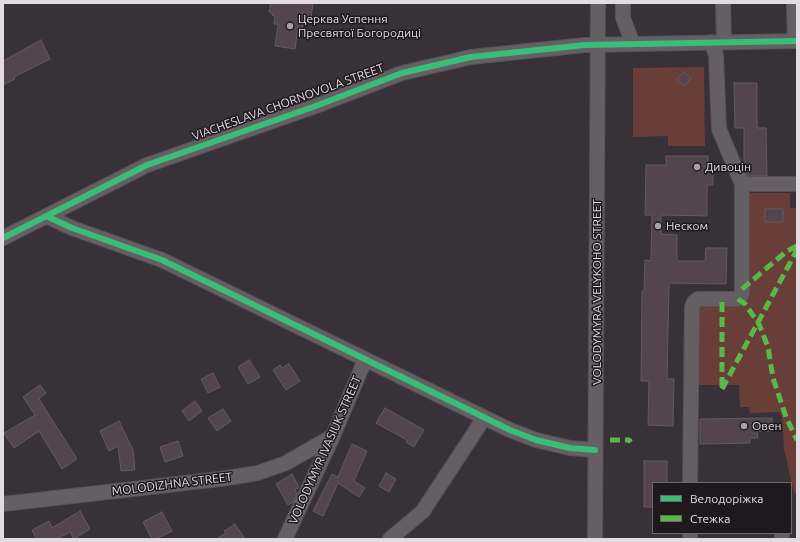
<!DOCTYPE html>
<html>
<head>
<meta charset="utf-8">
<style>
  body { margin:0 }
  #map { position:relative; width:800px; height:542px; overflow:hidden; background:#383238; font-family:Ubuntu,sans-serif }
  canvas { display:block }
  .frame { position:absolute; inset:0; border:4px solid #e4dbe2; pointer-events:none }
  .legend { position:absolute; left:652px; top:482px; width:140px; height:52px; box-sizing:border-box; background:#1f191e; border:1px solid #6e676c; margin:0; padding:5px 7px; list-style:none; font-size:12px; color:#e4dbe2 }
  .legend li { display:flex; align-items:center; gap:8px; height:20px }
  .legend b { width:20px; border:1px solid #6e676c }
</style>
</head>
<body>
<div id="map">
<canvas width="800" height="542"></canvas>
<div class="frame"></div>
<ul class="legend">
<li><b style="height:5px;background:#3abd76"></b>Велодоріжка</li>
<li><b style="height:5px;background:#58b947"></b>Стежка</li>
</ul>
</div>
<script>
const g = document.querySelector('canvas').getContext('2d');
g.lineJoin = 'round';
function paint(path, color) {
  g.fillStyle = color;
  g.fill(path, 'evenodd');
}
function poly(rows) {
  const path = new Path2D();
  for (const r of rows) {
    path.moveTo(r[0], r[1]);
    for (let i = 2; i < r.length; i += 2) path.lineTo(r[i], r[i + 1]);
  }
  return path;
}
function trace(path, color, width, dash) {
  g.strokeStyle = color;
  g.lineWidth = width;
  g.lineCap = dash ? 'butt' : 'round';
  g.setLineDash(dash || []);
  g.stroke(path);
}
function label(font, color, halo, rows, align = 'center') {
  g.font = font + ' Ubuntu,sans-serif';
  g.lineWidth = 3;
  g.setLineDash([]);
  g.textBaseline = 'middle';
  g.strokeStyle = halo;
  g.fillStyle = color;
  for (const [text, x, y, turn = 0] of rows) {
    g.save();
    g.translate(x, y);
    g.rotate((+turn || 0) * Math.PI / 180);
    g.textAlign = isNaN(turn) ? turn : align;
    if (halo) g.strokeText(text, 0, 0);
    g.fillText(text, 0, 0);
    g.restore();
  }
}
const green = poly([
  [704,67,705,146,668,146,668,136,633,137,633,68],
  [745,193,790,193,790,208,797,208,797,493,794,493,784,449,782,417,779,412,750,413,749,407,740,407,739,385,697,385,696,306,745,304]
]);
const building = poly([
  [271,3,313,3,311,18,307,18,307,21,304,21,302,28,298,27,295,49,275,46,278,24,274,24,275,16,272,15,272,12,269,12,271,3],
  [41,40,50,59,14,77,15,79,3,85,3,61,41,40],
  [683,72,691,78,685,86,677,80,683,72],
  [734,83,757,83,757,128,766,128,767,176,748,176,744,168,744,128,735,128,734,83],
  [666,156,708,156,708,165,713,165,713,185,707,185,707,216,661,215,661,234,677,235,677,261,705,261,706,248,727,248,726,284,669,283,667,379,674,379,673,426,648,425,649,381,641,381,642,291,644,291,645,260,651,261,652,215,645,215,646,165,666,165,666,156],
  [765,209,783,209,783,222,765,222,765,209],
  [249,360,260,377,248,384,238,367,249,360],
  [289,364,300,381,286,390,273,370,280,365,282,368,289,364],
  [213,373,220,387,208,393,201,379,213,373],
  [40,385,46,393,39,399,77,459,62,469,39,431,14,448,4,433,35,415,23,397,40,385],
  [195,401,202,411,189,421,182,411,195,401],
  [385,408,424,430,414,447,406,442,407,440,376,423,385,408],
  [223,409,231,421,217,431,208,418,223,409],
  [772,418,772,431,757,431,758,438,750,438,750,443,700,444,700,419,772,418],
  [119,421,133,450,135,470,121,471,118,446,109,451,100,431,119,421],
  [178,441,183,456,165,462,160,447,178,441],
  [352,444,367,451,354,481,365,488,359,497,338,483,323,516,313,511,332,474,338,477,352,444],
  [644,461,667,461,667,483,653,483,653,507,644,507,644,461],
  [386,473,396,479,389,492,379,486,386,473],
  [292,474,299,487,295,490,297,494,293,502,288,505,276,484,292,474],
  [80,511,90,529,74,539,70,532,57,539,36,539,32,530,49,521,52,528,80,511],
  [162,512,172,531,156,539,152,539,143,522,162,512],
  [235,524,245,539,216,539,226,533,224,531,235,524]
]);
const minor = poly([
  [623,3,623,18,633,44],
  [723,3,724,42],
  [794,3,795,41],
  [742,184,797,184],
  [46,216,72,228,162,260,510,430,536,440,570,448,595,450],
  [3,238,147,165,313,107,402,73,471,57,585,45,797,41],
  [690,483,692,307,694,302,698,299,738,299,742,294,742,184,719,129,716,55,711,42],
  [3,504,220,479,258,473,286,463,333,436],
  [782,533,782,539],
  [285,539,333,436,365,360],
  [390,539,423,511,484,418],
  [595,539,598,3],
  [690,539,690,533]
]);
const quiet = poly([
  [742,289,787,251,797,246],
  [738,299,745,304,759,324,768,347,773,378,786,417,797,440],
  [722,387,722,299],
  [722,389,797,250],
  [610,440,629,440,631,442]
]);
const cycleway = poly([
  [46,216,72,228,162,260,510,430,536,440,570,448,595,450],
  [3,238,147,165,313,107,402,73,471,57,585,45,797,41]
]);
const markers = [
  [290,26,4,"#a8a0a6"],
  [697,167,4,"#a8a0a6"],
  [658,226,4,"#a8a0a6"],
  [744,426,4,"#a8a0a6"]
];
const poiNames = [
  ["Церква Успення",298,19],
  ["Пресвятої Богородиці",298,33],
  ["Дивоцін",705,167],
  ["Неском",666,226],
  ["Овен",752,426]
];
const streetNames = [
  ["VIACHESLAVA CHORNOVOLA STREET",288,102,-20],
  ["VOLODYMYRA VELYKOHO STREET",597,292,-90],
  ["VOLODYMYR IVASIUK STREET",325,450,-66],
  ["MOLODIZHNA STREET",172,484,-7]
];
paint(green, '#6a3e38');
paint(building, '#54454c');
trace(building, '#625b5f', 1);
trace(minor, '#575156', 16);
trace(minor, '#655f64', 14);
trace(quiet, '#58b947', 5, [10, 5]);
trace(cycleway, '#3abd76', 6);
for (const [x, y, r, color] of markers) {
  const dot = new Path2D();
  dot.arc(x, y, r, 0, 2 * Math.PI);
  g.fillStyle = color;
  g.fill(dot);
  trace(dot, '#1f191e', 1.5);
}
label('12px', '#e4dbe2', '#1f191e', poiNames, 'left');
label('12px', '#e4dbe2', '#1f191e', streetNames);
</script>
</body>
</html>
